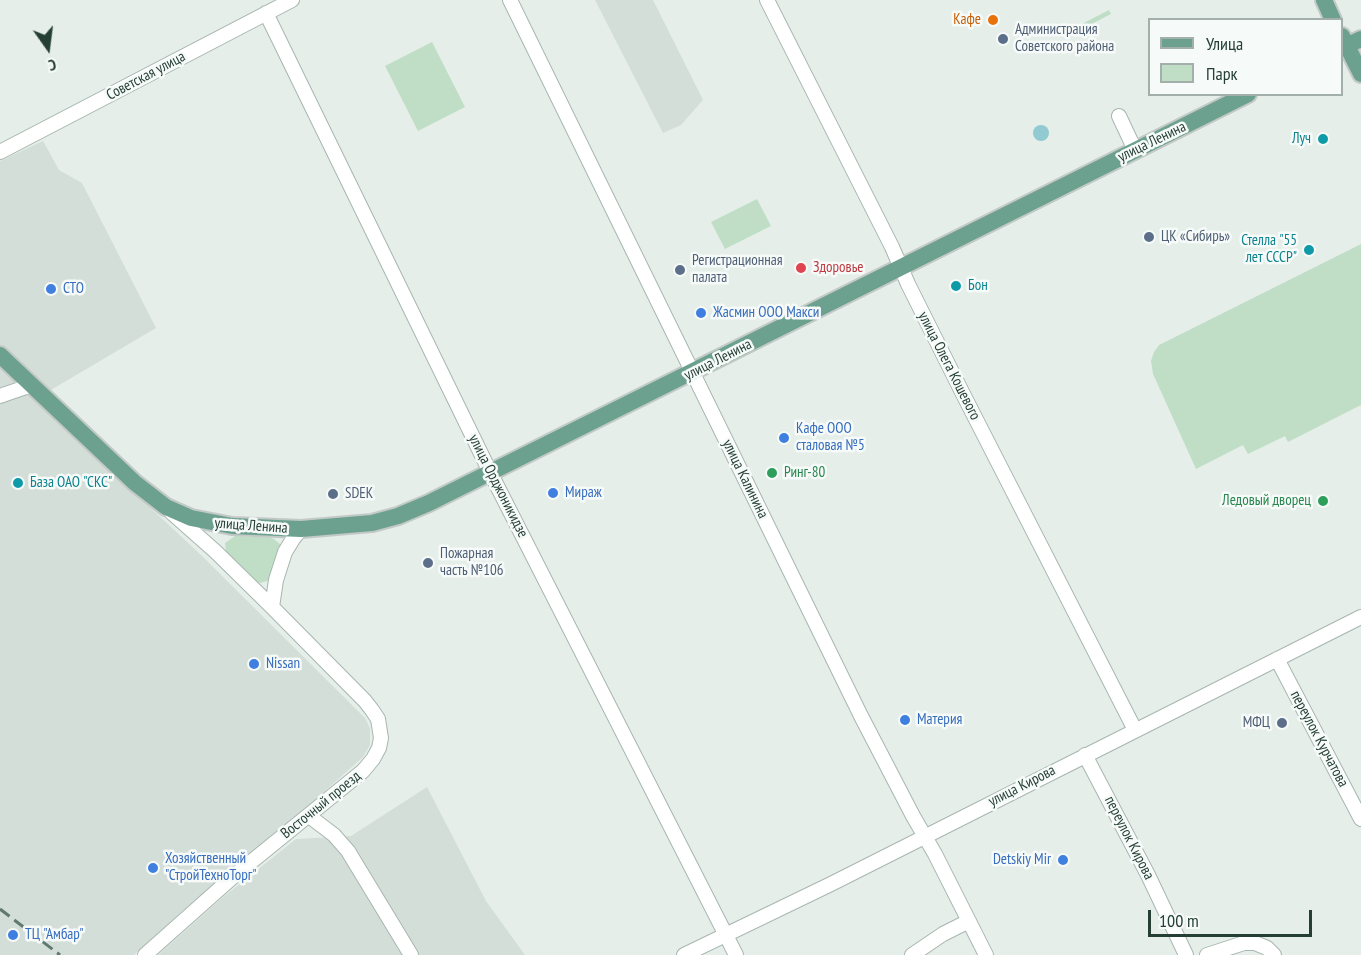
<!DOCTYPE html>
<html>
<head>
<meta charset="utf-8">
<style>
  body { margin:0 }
  #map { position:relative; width:1361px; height:955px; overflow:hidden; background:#e5eee9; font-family:"PT Sans Narrow",sans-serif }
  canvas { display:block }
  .legend { position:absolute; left:1148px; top:18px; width:195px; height:78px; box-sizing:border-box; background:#f6faf8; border:2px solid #a2afaa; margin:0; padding:8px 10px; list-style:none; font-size:18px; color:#253f36 }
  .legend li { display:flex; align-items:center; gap:12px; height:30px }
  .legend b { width:30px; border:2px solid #a2afaa }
  .north { position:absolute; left:18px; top:18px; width:60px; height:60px; -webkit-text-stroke:4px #f6faf8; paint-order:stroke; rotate:166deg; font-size:16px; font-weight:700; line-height:24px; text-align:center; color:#253f36 }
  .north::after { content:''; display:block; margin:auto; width:21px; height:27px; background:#253f36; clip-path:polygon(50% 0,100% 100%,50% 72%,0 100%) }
  .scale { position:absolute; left:1148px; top:910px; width:164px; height:27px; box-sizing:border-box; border:3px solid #253f36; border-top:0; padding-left:8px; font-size:18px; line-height:21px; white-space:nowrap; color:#253f36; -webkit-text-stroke:4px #f6faf8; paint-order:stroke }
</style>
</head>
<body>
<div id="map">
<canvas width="1361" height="955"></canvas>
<ul class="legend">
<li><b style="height:8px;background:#6ca190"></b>Улица</li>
<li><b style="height:16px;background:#c0dec6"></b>Парк</li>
</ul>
<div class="north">С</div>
<div class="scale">100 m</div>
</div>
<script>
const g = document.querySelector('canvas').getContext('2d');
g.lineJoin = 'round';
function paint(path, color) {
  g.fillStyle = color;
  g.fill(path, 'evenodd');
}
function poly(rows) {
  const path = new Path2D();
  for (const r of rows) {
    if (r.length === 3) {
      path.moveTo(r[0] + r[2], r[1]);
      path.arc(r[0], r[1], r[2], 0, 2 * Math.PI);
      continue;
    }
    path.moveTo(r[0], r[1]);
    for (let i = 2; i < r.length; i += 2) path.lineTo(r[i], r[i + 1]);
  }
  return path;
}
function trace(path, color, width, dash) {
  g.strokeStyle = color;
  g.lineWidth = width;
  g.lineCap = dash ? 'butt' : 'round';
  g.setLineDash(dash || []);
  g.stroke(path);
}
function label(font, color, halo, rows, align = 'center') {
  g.font = font + ' "PT Sans Narrow",sans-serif';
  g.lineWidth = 5;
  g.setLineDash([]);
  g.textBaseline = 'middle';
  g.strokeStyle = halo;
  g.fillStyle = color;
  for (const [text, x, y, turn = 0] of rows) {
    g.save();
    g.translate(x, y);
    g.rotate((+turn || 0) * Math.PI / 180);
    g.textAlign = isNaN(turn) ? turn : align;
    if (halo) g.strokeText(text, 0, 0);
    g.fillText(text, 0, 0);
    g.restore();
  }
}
const built = poly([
  [595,0,653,0,703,100,681,125,663,133],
  [43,141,59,170,82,183,156,328,49,391,0,346,0,161],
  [0,367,201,555,365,718,370,728,370,745,363,757,297,816,182,911,134,955,0,955],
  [427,787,486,901,525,955,158,955,222,898,296,839,351,836]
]);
const green = poly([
  [1109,10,1111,14,1082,29,1080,25],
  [432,42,465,107,418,131,385,66],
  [757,199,771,226,725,249,711,222],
  [1361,244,1361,405,1288,442,1285,436,1248,454,1243,445,1196,469,1153,374,1151,361,1154,352,1159,345],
  [235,536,269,537,274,539,281,545,282,548,270,578,267,581,260,583,255,581,226,552,225,543]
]);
const water = poly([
  [1041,133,8]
]);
const minor = poly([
  [510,0,861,716,913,816,935,854,986,955],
  [767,0,892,247,908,284,962,392,1135,730],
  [266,13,490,472,736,955],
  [1119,116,1135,150],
  [0,152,292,0],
  [0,396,32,385],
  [272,607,276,580,285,552,293,539,301,529],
  [1277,659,1361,819],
  [1085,755,1148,875,1186,955],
  [309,816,334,835,348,851,411,955],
  [145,955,235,875,363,771,373,759,379,748,381,738,378,719,372,710,365,701,272,607,216,552,172,513],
  [684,955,831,884,1361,617],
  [912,955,943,934,969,921],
  [1207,955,1244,943,1255,943,1267,948,1274,955]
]);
const major = poly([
  [1324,0,1333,20],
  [1342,36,1361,74],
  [1342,48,1361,39],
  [0,355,135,483,166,507,191,518,232,526,301,529,372,523,398,516,429,503,1248,94]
]);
const rail = poly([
  [0,909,60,955]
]);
const markers = [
  [993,20,6,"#e8710a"],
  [1003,39,6,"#5c6f8a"],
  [1323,139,6,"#0f9aa8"],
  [1149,237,6,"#5c6f8a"],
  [1309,250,6,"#0f9aa8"],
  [801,268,6,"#e0444e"],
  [680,270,6,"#5c6f8a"],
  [956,286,6,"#0f9aa8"],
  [51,289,6,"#3f7fe0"],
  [701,313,6,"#3f7fe0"],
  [784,438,6,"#3f7fe0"],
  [772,473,6,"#2e9e5b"],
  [18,483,6,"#0f9aa8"],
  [553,493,6,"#3f7fe0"],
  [333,494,6,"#5c6f8a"],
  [1323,501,6,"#2e9e5b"],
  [428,563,6,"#5c6f8a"],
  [254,664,6,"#3f7fe0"],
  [905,720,6,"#3f7fe0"],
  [1282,723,6,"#5c6f8a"],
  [1063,860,6,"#3f7fe0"],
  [153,868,6,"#3f7fe0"],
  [13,935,6,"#3f7fe0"]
];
const foodNames = [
  ["Кафе",981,20]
];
const serviceNames = [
  ["Администрация",1015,30],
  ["Советского района",1015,47],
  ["ЦК «Сибирь»",1161,237],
  ["Регистрационная",692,261],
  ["палата",692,278],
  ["SDEK",345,494],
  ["Пожарная",440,554],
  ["часть №106",440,571],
  ["МФЦ",1270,723,"right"]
];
const streetNames = [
  ["Советская улица",146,76,-28],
  ["улица Ленина",1152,142,-26],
  ["улица Ленина",718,360,-27],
  ["улица Олега Кошевого",949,366,63],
  ["улица Калинина",745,479,64],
  ["улица Орджоникидзе",498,486,63],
  ["улица Ленина",251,526,4],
  ["переулок Курчатова",1319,739,62],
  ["улица Кирова",1022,786,-27],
  ["Восточный проезд",321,805,-39],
  ["переулок Кирова",1129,838,63]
];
const cultureNames = [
  ["Луч",1311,139],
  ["Стелла \"55",1297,241],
  ["лет СССР\"",1297,258],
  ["Бон",968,286,"left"],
  ["База ОАО \"СКС\"",30,483,"left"]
];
const healthNames = [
  ["Здоровье",813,268]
];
const shopNames = [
  ["СТО",63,289],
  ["Жасмин ООО Макси",713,313],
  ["Кафе ООО",796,429],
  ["сталовая №5",796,446],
  ["Мираж",565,493],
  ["Nissan",266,664],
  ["Материя",917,720],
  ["Хозяйственный",165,859],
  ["\"СтройТехноТорг\"",165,876],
  ["Detskiy Mir",1051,860,"right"],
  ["ТЦ \"Амбар\"",25,935]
];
const leisureNames = [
  ["Ринг-80",784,473],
  ["Ледовый дворец",1311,501,"right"]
];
paint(built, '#d4ded8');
paint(green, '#c0dec6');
paint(water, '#91cad0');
trace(minor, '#a8b6b0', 16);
trace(major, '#c2c9c7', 20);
trace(minor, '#fff', 14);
trace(major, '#6ca190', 16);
trace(rail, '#607a71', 3, [12, 6]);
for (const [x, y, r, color] of markers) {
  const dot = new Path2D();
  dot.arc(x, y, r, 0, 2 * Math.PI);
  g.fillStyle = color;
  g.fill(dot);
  trace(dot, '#f6faf8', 2);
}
label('15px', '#c56008', '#f6faf8', foodNames, 'right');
label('15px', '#4e5e75', '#f6faf8', serviceNames, 'left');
label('15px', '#253f36', '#f6faf8', streetNames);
label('15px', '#0d838f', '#f6faf8', cultureNames, 'right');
label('15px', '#be3a42', '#f6faf8', healthNames, 'left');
label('15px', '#366cbe', '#f6faf8', shopNames, 'left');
label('15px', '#27864d', '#f6faf8', leisureNames, 'left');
</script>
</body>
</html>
